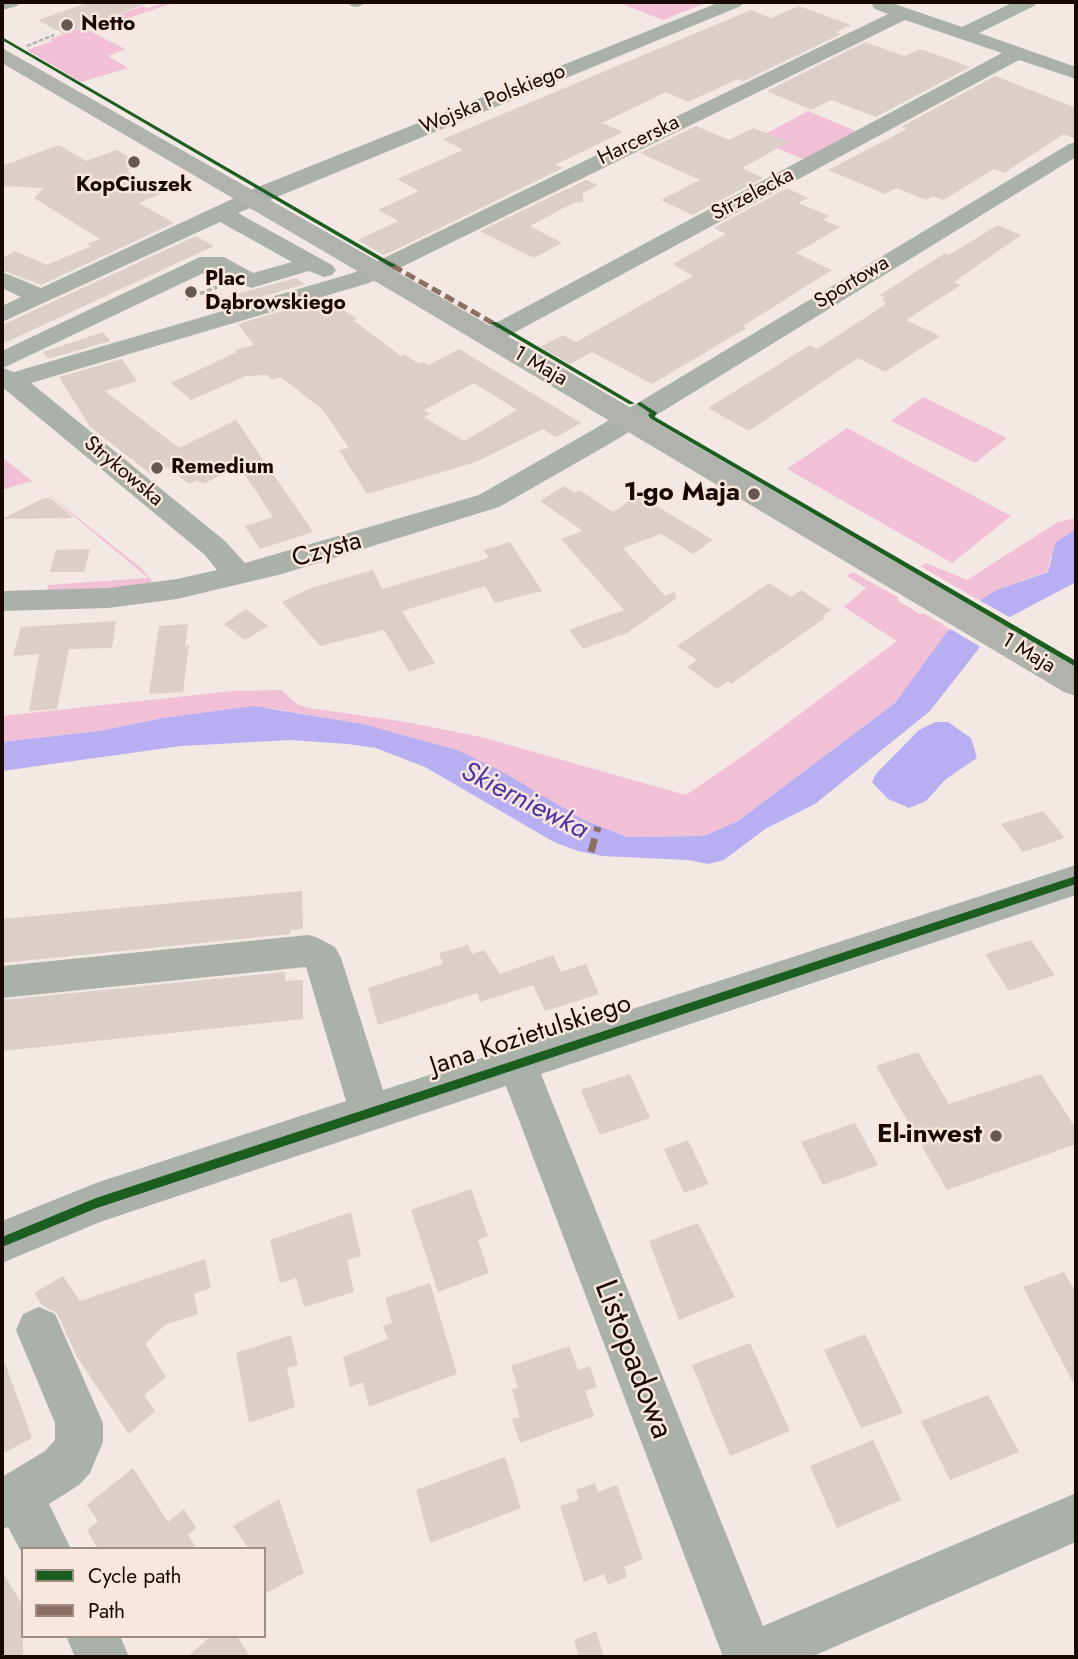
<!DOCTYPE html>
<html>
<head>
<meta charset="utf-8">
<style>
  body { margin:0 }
  #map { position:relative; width:1078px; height:1659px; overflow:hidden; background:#f3e8e3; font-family:Jost,sans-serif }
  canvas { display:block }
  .frame { position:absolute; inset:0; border:4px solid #180904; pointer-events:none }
  .legend { position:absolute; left:21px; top:1547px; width:245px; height:91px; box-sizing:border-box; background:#f9e6dd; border:2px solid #9f8e86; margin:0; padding:9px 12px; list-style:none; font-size:21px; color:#180904 }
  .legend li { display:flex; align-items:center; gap:14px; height:35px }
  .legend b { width:35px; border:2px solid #9f8e86 }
</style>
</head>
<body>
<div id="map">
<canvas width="1078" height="1659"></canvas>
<div class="frame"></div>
<ul class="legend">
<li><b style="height:9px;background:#1b5e20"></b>Cycle path</li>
<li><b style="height:9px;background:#8d6e63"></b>Path</li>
</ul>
</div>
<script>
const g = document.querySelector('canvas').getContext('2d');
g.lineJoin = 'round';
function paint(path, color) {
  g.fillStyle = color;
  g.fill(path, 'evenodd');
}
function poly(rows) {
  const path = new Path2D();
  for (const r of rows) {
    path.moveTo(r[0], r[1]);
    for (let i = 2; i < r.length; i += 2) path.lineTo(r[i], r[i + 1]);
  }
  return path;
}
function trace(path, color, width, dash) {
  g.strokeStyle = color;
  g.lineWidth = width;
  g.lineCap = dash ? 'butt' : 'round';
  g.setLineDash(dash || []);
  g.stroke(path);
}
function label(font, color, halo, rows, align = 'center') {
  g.font = font + ' Jost,sans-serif';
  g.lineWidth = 5;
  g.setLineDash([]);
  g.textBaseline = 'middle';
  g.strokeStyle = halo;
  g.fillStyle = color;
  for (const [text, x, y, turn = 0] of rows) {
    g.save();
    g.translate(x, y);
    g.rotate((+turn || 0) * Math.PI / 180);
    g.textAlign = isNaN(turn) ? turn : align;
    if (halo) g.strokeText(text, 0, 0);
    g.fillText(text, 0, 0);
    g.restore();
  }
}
const green = poly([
  [165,2,176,2,108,25,104,23,86,29,125,49,108,56,128,68,81,82,27,50,52,41,50,39,143,6,148,8],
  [617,2,708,2,663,20],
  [808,111,858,132,805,160,756,139],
  [923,397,1007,438,975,463,891,421],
  [847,428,1011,516,952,563,787,469],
  [2,457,142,569,153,582,133,587,47,591,48,585,148,578,32,481,2,490],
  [1076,518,1076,531,1050,559,1048,571,996,590,980,601,920,566,926,563,967,580,1058,522],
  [853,572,899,598,897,600,920,614,925,614,950,629,895,703,738,821,704,836,627,837,582,819,457,750,363,724,270,708,163,718,99,731,2,742,2,716,233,691,281,690,297,704,309,708,406,722,481,737,686,795,760,744,897,641,844,607,866,588,847,576]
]);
const water = poly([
  [1073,531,1076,531,1076,582,1010,617,980,647,930,711,815,804,765,829,724,860,708,864,688,860,602,856,578,851,554,842,425,767,376,748,348,744,290,740,181,746,2,771,2,742,99,731,163,718,254,706,363,724,457,750,501,771,582,819,627,837,704,836,738,821,895,703,947,632,982,599,996,590,1048,572,1056,542],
  [935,722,948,722,971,738,977,758,946,779,926,801,909,808,888,799,872,782,876,774,919,730]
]);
const pier = poly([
  [977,599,1013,619,984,649,947,627]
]);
const building = poly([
  [90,2,144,2,145,4,64,34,38,20],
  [799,6,851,25,836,32,841,34,744,81,738,79,688,102,666,92,602,123,623,132,555,165,563,168,393,251,383,255,358,240,398,221,378,210,419,191,397,179,463,150,443,139,751,10,771,18],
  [865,42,904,56,921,49,970,67,876,117,831,100,811,110,767,91],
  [995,76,1076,108,1076,139,1064,134,1004,173,994,169,943,200,933,196,926,200,896,188,885,194,828,170,907,129,901,127],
  [696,126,729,140,753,128,789,142,742,168,763,178,692,215,661,200,700,180,640,153],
  [59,145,86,161,117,150,142,165,126,171,162,193,139,203,174,223,41,285,2,270,2,259,15,251,47,265,91,246,87,244,100,239,34,198,44,188,2,186,2,166],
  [586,180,598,185,583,193,583,202,573,203,530,226,562,243,534,258,480,231],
  [787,188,808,198,798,203,829,216,823,220,840,227,796,253,832,270,743,326,746,328,652,384,592,352,570,364,540,347,563,335,576,342,693,276,673,264,726,234,714,228],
  [998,225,1021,235,954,282,961,285,906,320,940,336,885,372,858,358,749,431,708,408,810,345,817,349,886,304,882,299,885,297,880,295,945,253,949,255],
  [196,236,214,246,2,344,2,325],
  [296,278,305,284,225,308,219,299],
  [326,298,357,319,353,320,401,356,404,354,419,364,423,362,429,365,459,349,581,423,556,437,543,429,476,462,367,494,339,450,349,448,323,410,281,377,272,380,268,375,246,376,191,400,171,383,237,352,235,350,254,345,238,324],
  [474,383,517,410,464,441,424,417,430,414,424,410],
  [103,332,110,341,48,359,43,352],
  [122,359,137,381,105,391,179,448,236,420,313,532,260,549,245,526,273,517,239,466,203,484,197,480,189,484,168,467,152,475,90,427,59,377],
  [564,486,575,493,579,490,613,512,638,495,713,540,693,554,661,534,623,548,665,596,674,592,677,598,627,633,583,649,569,630,624,610,561,539,583,531,540,501],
  [44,498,50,498,74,518,2,519],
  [510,542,542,591,495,603,485,586,402,611,435,663,409,672,384,630,320,646,282,602,311,588,373,570,382,589,489,558,484,550],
  [90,549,84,572,50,572,56,550],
  [769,583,791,597,801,590,831,610,822,616,825,618,769,657,731,684,728,681,717,689,687,667,697,660,677,646],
  [246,609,268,626,245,640,224,624],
  [116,621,112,648,69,649,57,709,29,711,39,654,13,656,21,627],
  [188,624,185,647,189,645,183,692,149,694,159,626],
  [1043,811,1065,838,1023,852,1001,824],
  [302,891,303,929,290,930,290,934,2,963,2,919],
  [1031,940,1055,975,1009,991,985,954],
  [468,945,472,954,484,950,500,974,553,955,561,972,586,964,599,994,545,1011,533,985,480,1002,477,993,378,1025,368,988,443,964,439,953],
  [285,972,285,981,303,980,303,1019,2,1051,2,1000],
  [918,1052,949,1104,1041,1074,1076,1129,1076,1144,947,1190,876,1066],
  [630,1074,650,1118,600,1135,581,1090],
  [855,1123,878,1165,823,1185,801,1142],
  [688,1140,709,1184,684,1193,664,1149],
  [471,1189,488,1236,478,1240,489,1273,438,1292,411,1210],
  [351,1212,361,1256,347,1260,354,1292,304,1307,296,1278,280,1283,270,1240],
  [698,1223,735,1297,679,1320,649,1241],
  [205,1259,211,1288,194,1294,198,1314,165,1325,145,1344,166,1377,144,1395,155,1411,129,1434,77,1357,57,1313,42,1305,34,1293,63,1276,80,1301],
  [1064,1272,1076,1293,1076,1388,1023,1287],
  [430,1283,457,1374,369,1407,363,1382,350,1387,343,1357,388,1339,383,1326,392,1323,385,1298],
  [865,1334,903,1413,861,1428,824,1350],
  [291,1335,298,1365,287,1368,295,1407,249,1423,236,1353],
  [750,1343,790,1431,730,1456,692,1365],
  [569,1346,578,1370,590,1366,597,1387,585,1391,594,1416,520,1443,512,1419,520,1417,512,1389,518,1388,511,1366],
  [2,1363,5,1363,32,1438,2,1454],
  [988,1395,1019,1452,950,1480,921,1421],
  [873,1440,901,1500,837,1528,810,1466],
  [505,1457,521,1508,430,1543,416,1490],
  [133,1468,168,1522,184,1509,196,1528,188,1535,197,1549,98,1549,87,1530,98,1521,87,1505],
  [595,1483,598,1492,617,1485,643,1559,624,1567,627,1577,608,1585,604,1574,584,1582,560,1506,579,1500,576,1490],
  [279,1499,304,1573,264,1594,264,1549,249,1549,233,1526],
  [2,1571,23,1606,23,1657,2,1657],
  [596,1631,604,1657,579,1657,574,1640],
  [211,1636,237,1636,250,1657,187,1657]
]);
const pathFar1 = poly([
  [27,46,54,35]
]);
const path = poly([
  [186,299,217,287]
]);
const minor = poly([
  [2,2,20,2,17,6,2,10,2,2],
  [348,2,367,2,358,7,351,6,348,2],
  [720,2,744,2,741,6,238,213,332,265,336,270,332,275,324,277,309,271,251,288,212,269,3,368,14,372,353,273,888,14,875,9,872,5,874,2,889,2,962,27,1014,2,1037,2,1034,6,979,33,1076,67,1076,79,1019,60,497,342,488,344,479,342,476,337,479,332,1002,53,905,20,369,283,31,383,225,541,245,563,479,495,591,431,1069,144,1076,142,1076,157,611,443,499,507,282,574,177,599,108,608,2,611,2,591,108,588,177,579,217,570,205,555,2,387,2,351,200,257,224,257,253,273,292,262,220,222,2,322,2,306,21,297,2,288,2,272,41,288,258,187,720,2],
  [1076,865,1076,895,541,1074,763,1626,1076,1493,1076,1542,811,1657,723,1657,506,1086,100,1222,2,1263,2,1221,96,1183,346,1101,306,967,2,998,2,966,308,935,316,937,335,947,341,958,383,1090,1076,865],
  [39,1307,55,1314,103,1423,103,1442,90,1473,79,1485,49,1504,71,1549,23,1549,23,1555,8,1527,2,1529,2,1477,45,1451,55,1440,55,1423,16,1330,23,1314,39,1307],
  [66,1636,120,1636,129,1657,75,1657,66,1636]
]);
const major = poly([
  [2,48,425,288,1076,667,1076,696,1064,692,407,300,2,63,2,48]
]);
const quietFar2 = poly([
  [388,263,396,267]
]);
const quietFar1 = poly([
  [393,266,498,326]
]);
const quiet = poly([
  [591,852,598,827]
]);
const cycleway = poly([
  [2,37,395,265,396,266,391,267,2,40,2,37],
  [492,322,496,322,634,403,633,404,629,404,492,324,492,322],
  [640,402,656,412,657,413,655,416,655,417,1076,661,1076,667,651,419,648,415,650,413,637,404,640,402],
  [1076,876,1076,884,97,1208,2,1247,2,1237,96,1198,1076,876]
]);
const markers = [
  [67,25,7,"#655752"],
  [134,162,7,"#655752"],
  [191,292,7,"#655752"],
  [157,468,7,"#655752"],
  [754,494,7,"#655752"],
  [996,1136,7,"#655752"]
];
const farPoinames = [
  ["Netto",81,25],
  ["KopCiuszek",134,186,"center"],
  ["Plac",205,280],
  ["Dąbrowskiego",205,304],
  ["Remedium",171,468]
];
const farStreetnames = [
  ["Wojska Polskiego",493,100,-22],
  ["Harcerska",639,141,-26],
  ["Strzelecka",753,195,-28],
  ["Sportowa",852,283,-31],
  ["1 Maja",540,367,30],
  ["Strykowska",123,472,40],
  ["1 Maja",1028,654,31]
];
const poiNames = [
  ["1-go Maja",740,494],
  ["El-inwest",982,1136]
];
const streetNames = [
  ["Czysta",327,551,-16],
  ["Jana Kozietulskiego",531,1036,-18]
];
const waterNames = [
  ["Skierniewka",524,802,27]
];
const nearStreetnames = [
  ["Listopadowa",632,1360,69]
];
paint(green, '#f1bfd6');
paint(water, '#b7aff1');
paint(pier, '#f3e8e3');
paint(building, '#dccec8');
trace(pathFar1, '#b0b1ac', 2.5, [4.5, 2]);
trace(path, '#b0b1ac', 3.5, [5, 2.5]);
paint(minor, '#a9b1a9');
paint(major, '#b0b2ac');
trace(quietFar2, '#8d6e63', 4.5, [8, 4.5]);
trace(quietFar1, '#8d6e63', 5, [10, 5]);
trace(quiet, '#8d6e63', 7, [14, 7]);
paint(cycleway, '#1b5e20');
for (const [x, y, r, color] of markers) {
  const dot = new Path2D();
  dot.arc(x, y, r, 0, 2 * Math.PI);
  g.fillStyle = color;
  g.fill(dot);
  trace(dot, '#f9e6dd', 2.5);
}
label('bold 21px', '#180904', '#f9e6dd', farPoinames, 'left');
label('21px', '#180904', '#f9e6dd', farStreetnames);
label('bold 26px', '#180904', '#f9e6dd', poiNames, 'right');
label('26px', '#180904', '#f9e6dd', streetNames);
label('italic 28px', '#4b36a5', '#f9e6dd', waterNames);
label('32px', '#180904', '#f9e6dd', nearStreetnames);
</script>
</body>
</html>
